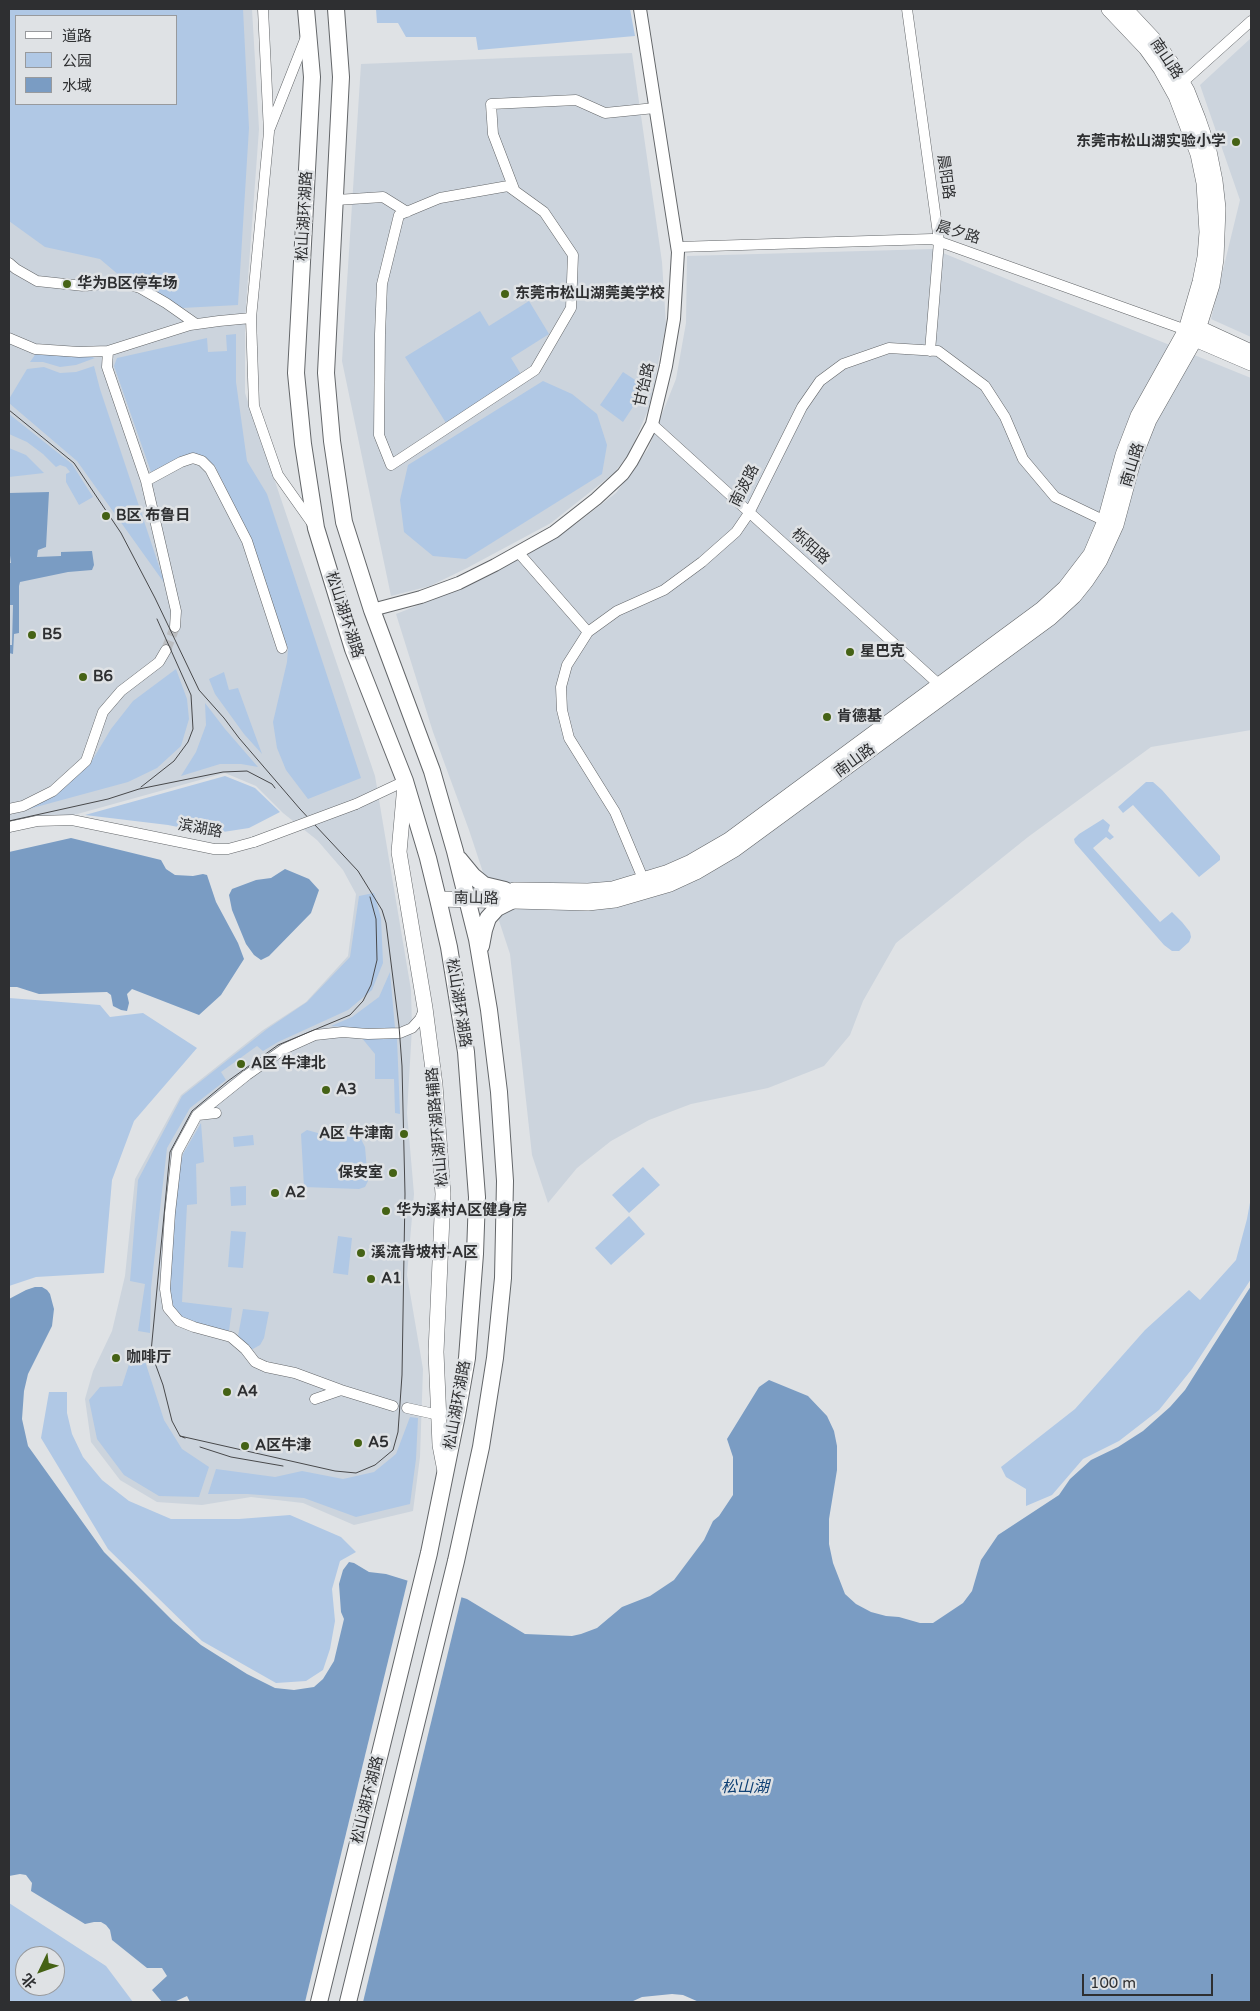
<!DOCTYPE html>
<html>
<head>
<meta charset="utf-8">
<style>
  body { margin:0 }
  #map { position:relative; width:1260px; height:2011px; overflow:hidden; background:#dfe2e5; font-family:"Varela Round","Noto Sans SC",sans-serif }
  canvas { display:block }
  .frame { position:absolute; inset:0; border:10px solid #2e2f31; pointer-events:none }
  .legend { position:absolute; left:15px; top:15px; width:162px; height:90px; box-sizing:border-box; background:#dfe2e5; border:1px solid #989a9d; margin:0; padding:6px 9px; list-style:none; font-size:15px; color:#2e2f31 }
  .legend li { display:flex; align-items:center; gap:10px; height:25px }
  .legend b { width:25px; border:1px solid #989a9d }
  .north { position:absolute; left:15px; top:1946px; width:50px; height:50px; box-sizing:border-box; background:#dfe2e5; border:1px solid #989a9d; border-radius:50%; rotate:228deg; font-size:14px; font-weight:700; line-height:20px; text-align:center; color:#2e2f31 }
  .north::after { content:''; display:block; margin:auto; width:18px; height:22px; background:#456215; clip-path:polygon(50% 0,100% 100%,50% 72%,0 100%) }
  .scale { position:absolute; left:1082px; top:1974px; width:131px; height:22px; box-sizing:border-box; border:2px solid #2e2f31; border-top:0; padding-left:6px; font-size:15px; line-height:18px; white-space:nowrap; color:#2e2f31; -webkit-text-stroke:4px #dfe2e5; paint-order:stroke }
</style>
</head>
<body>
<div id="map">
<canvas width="1260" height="2011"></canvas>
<div class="frame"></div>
<ul class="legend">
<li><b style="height:6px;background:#fff"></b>道路</li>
<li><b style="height:14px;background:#b0c8e5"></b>公园</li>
<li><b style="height:14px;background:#7a9cc3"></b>水域</li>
</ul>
<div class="north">北</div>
<div class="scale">100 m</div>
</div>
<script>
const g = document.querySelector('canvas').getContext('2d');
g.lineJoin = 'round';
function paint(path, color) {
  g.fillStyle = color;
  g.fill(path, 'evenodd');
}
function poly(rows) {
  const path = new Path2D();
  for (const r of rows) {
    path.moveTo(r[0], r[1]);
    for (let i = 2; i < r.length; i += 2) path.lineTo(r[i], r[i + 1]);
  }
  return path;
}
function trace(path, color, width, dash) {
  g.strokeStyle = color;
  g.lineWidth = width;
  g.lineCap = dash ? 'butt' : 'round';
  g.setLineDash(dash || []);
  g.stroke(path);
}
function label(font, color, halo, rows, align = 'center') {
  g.font = font + ' "Varela Round","Noto Sans SC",sans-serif';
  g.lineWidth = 5;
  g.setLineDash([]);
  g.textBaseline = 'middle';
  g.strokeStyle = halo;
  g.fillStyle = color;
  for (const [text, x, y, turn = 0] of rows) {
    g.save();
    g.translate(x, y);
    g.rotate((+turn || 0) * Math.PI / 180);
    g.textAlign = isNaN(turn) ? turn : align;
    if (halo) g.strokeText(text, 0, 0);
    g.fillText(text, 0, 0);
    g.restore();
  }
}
const built = poly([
  [9,9,252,9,259,129,245,319,245,393,375,776,411,990,412,1028,407,1113,414,1194,407,1275,423,1369,420,1457,413,1511,354,1525,303,1503,251,1497,202,1505,157,1502,120,1480,91,1442,85,1399,93,1371,112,1331,125,1276,135,1179,181,1095,263,1030,306,1002,348,956,356,894,343,870,317,840,283,813,256,786,225,773,9,833],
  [16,16,176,16,176,104,16,104],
  [1251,38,1251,337,1211,319,1240,200,1200,85],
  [632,53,662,262,666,325,649,408,629,454,614,473,551,523,467,568,430,586,391,596,342,361,361,64],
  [933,249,1251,378,1251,730,1151,747,1028,837,896,943,863,1001,850,1035,824,1066,768,1088,691,1104,649,1120,611,1141,577,1168,548,1203,532,1155,510,954,469,830,433,732,396,614,467,586,529,554,576,524,616,493,648,449,676,379,686,323,687,256]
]);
const green = poly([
  [9,9,243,9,249,128,238,305,182,308,120,276,100,259,45,247,9,221],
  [16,16,176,16,176,104,16,104],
  [376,9,630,9,635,36,478,50,476,37,406,37,398,23,377,23],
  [529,301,549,334,511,358,522,376,446,423,405,357,480,311,489,326],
  [236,334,236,382,247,461,267,494,361,778,308,799,286,770,277,748,273,722,287,662,288,649,251,540,215,466,206,459,179,458,151,472,114,366,117,358,207,338,208,352,227,351,226,335],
  [37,352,84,354,95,358,76,365,60,367,43,362,30,362],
  [94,366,100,389,165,584,77,461,9,403,9,399,27,369,44,367,60,373,76,372],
  [623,372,646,387,623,422,600,405],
  [543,381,572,394,597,414,607,445,602,474,466,559,433,556,404,532,400,500,408,465],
  [9,414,72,464,93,497,79,505,66,482,66,474,70,472,66,467,60,465,56,467,43,454,27,442,9,434],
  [9,448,26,455,44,473,9,477],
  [176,669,187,699,189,719,181,746,157,768,128,782,25,810,90,764,111,729,133,701],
  [224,672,229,690,238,688,262,754,244,734,215,694,209,679],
  [205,703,225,729,258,767,241,764,220,764,181,776,196,752,206,725],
  [225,776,255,788,280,812,249,828,223,832,203,832,168,825,85,815],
  [1146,782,1153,782,1162,790,1220,856,1220,860,1199,877,1133,805,1123,813,1118,807],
  [1103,819,1110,825,1108,831,1114,837,1110,840,1106,837,1093,848,1160,922,1172,912,1182,922,1190,932,1191,937,1189,942,1179,951,1172,951,1164,945,1075,843,1074,839,1079,834],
  [374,893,381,918,383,963,372,990,348,1010,278,1042,263,1051,257,1046,221,1072,226,1080,190,1108,167,1148,151,1288,150,1333,138,1331,145,1284,130,1281,138,1180,182,1096,267,1029,307,1002,350,957,359,896],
  [390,972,395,1028,353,1028,331,1026,352,1017,379,997],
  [9,998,100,1005,110,1017,143,1013,197,1048,134,1121,112,1180,104,1273,36,1277,9,1286],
  [361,1037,397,1038,400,1114,395,1113,394,1079,375,1079,375,1054],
  [201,1123,204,1162,196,1164,197,1204,187,1205,182,1302,232,1308,229,1331,196,1323,181,1317,171,1306,168,1288,178,1174,183,1154],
  [307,1130,325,1135,355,1137,361,1139,365,1147,368,1181,365,1187,359,1189,304,1187,301,1134],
  [253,1135,254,1145,234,1147,233,1137],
  [643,1167,660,1185,629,1213,612,1195],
  [246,1186,246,1205,231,1206,230,1187],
  [1251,1197,1251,1279,1192,1369,1159,1410,1119,1441,1083,1459,1052,1495,1026,1506,1026,1489,1006,1477,1001,1467,1075,1409,1145,1330,1189,1290,1200,1300,1236,1260,1247,1219],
  [629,1216,645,1234,611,1265,595,1248],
  [231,1231,246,1232,243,1268,228,1267],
  [338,1236,352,1238,348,1275,333,1273],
  [243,1309,269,1312,264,1338,260,1345,251,1350,238,1336],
  [132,1355,144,1358,164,1420,182,1449,209,1467,199,1497,159,1496,124,1475,97,1439,89,1400,100,1387,122,1386],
  [49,1392,67,1392,67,1413,72,1434,83,1457,102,1480,129,1501,171,1519,239,1519,290,1515,341,1537,356,1552,340,1561,332,1589,335,1621,330,1649,323,1670,306,1681,276,1683,202,1641,108,1549,41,1438],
  [410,1417,418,1418,416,1459,410,1504,356,1517,304,1498,247,1494,208,1494,216,1469,275,1477,302,1471,343,1479,374,1472,396,1454],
  [9,1903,106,1966,133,2002,9,2002],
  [25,1956,55,1956,55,1986,25,1986]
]);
const water = poly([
  [49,492,46,547,38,550,37,557,61,556,61,552,92,551,94,565,92,570,68,572,20,582,19,586,19,633,14,634,13,654,9,653,9,645,12,645,13,605,9,605,9,563,11,563,9,548,9,493],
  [71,838,161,860,166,869,175,875,193,876,203,874,207,875,216,902,238,943,244,959,221,995,199,1015,132,989,127,994,129,1003,127,1011,121,1010,113,1006,111,995,107,992,39,994,17,987,9,987,9,852],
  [285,869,309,879,319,890,311,913,269,956,261,960,254,955,246,944,232,910,229,895,232,889,256,880,271,878],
  [1251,1286,1251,2002,699,2002,683,1995,672,1994,642,1997,631,2002,190,2002,187,1996,174,2002,162,2002,152,1990,167,1976,162,1968,147,1968,112,1940,110,1930,106,1925,101,1922,94,1922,85,1924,31,1891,32,1883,26,1875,20,1874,9,1876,9,1299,26,1290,35,1287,42,1287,47,1290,50,1294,54,1309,52,1326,28,1374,24,1391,22,1419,28,1446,104,1552,173,1621,201,1645,247,1674,275,1688,294,1690,314,1687,323,1679,334,1661,344,1619,341,1612,339,1584,343,1570,349,1562,354,1563,369,1572,386,1574,467,1599,525,1634,572,1636,581,1634,597,1628,622,1607,650,1596,674,1580,704,1540,713,1521,719,1516,733,1495,733,1457,727,1439,759,1387,769,1380,808,1396,827,1416,834,1431,837,1446,837,1470,829,1519,829,1544,833,1563,845,1594,856,1604,871,1612,886,1616,899,1617,920,1623,933,1623,963,1603,972,1591,981,1560,998,1535,1059,1495,1070,1479,1091,1460,1118,1447,1143,1431,1170,1407,1185,1390]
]);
const pier = poly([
  [408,1579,462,1595,363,2002,305,2002]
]);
const minorTunnel = poly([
  [166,650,175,627]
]);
const minor = poly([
  [907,9,939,241,930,351],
  [1177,85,1182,83,1251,21],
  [270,128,306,37],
  [508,186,544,212,573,255,571,308,535,370,391,465,379,435,380,334,382,284,399,215,440,198,508,186],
  [514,189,493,134,491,104,576,100,605,113,655,108],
  [336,200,383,197,407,212],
  [678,247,932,239,1186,330],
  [9,263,16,269,37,281,84,286,121,282,140,288,166,303,196,324],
  [251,318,269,132,263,9],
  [9,338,35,349,79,352,108,351,190,325,219,321,251,318,254,406,278,475,312,523],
  [108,351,107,367,146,481,176,611,175,627],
  [652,424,944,689],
  [146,481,181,462,193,458,202,461,210,469,247,541,282,648],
  [518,552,588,632],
  [356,804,405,781],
  [9,809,23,806,53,791,86,761,103,712,121,691,159,662,166,650],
  [9,827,37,821,72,820,214,849,228,849,254,842],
  [644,881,615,812,569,738,562,710,561,687,567,665,588,632,617,611,664,590,702,562,736,532,749,513,802,407,820,381,843,364,889,348,938,351,985,386,1005,417,1023,459,1055,497,1105,521],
  [198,1115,216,1113],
  [315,1399,341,1390],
  [393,1406,341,1390,295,1373,266,1367,255,1362,245,1349,231,1337,194,1327,179,1321,168,1308,165,1289,170,1213,177,1152,197,1115,247,1075,284,1049,315,1035,343,1032,368,1034,400,1033,412,1028,420,1019,424,1010],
  [407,1408,439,1415]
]);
const tertiary = poly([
  [372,610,421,597,459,583,495,565,554,532,596,499,623,474,632,461,652,424,666,366,674,319,678,252,640,9]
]);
const secondary = poly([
  [1190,329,1199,328,1251,352],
  [1189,333,1195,339,1251,363],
  [405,785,399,852,425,1008,435,1085,443,1194,436,1352,440,1445,445,1471],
  [514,890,588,891,613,889,666,873,691,862,729,840,1042,609,1065,588,1091,554,1105,521,1123,455,1138,416,1186,330,1200,282,1205,257,1207,232,1204,183,1198,154,1176,96,1161,69,1146,48,1109,9],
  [438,899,588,903,615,900,670,884,696,872,735,849,1050,618,1074,596,1086,581,1100,560,1116,525,1134,458,1149,420,1195,339,1212,285,1216,259,1218,208,1215,181,1209,151,1198,119,1187,91,1171,63,1155,41,1125,9]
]);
const primary = poly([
  [306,9,312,77,296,373,303,444,316,528,353,649,405,781,428,858,438,899,449,947,466,1052,477,1197,475,1254,467,1358,457,1415,429,1553,319,2002],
  [336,9,341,77,326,373,332,441,344,522,372,610,432,771,455,851,477,939,489,1010,499,1092,505,1181,503,1278,495,1358,481,1447,456,1561,348,2002],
  [459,859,473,876,484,885,505,890],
  [481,946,484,930,488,918,497,908,513,900]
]);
const tram = poly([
  [9,410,74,463,121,533,155,598,199,690,224,718,239,738,300,809,358,871,382,910,386,923,399,1026,402,1066,405,1194,402,1375,398,1432,393,1450,375,1465,356,1473,335,1471,180,1436],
  [141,787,174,761,188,742,193,729,191,695,157,619],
  [9,821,108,799,139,789,223,772,247,771,272,784,275,788],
  [185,1438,180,1436,172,1421,163,1385,151,1352,170,1152,192,1111,228,1081,278,1045,350,1015,363,1001,371,985,377,960,376,919,370,897],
  [200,1447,231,1457,283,1466]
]);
const minorBridge = poly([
  [254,842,356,804]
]);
const markers = [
  [1236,142,5,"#456215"],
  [67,284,5,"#456215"],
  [505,294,5,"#456215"],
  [106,516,5,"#456215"],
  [32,635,5,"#456215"],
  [850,652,5,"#456215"],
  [83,677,5,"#456215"],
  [827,717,5,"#456215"],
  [241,1064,5,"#456215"],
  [326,1090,5,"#456215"],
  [404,1134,5,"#456215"],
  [393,1173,5,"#456215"],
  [275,1193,5,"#456215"],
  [386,1211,5,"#456215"],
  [361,1253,5,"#456215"],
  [371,1279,5,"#456215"],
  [116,1358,5,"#456215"],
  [227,1392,5,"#456215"],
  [358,1443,5,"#456215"],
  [245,1446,5,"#456215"]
];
const streetNames = [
  ["南山路",1166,59,56],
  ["晨阳路",945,177,82],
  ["松山湖环湖路",305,216,-87],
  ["晨夕路",958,233,17],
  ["甘饴路",645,385,-77],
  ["南山路",1133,465,-73],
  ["南波路",745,486,-63],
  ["栎阳路",810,547,42],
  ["松山湖环湖路",344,615,72],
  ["南山路",855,761,-36],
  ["滨湖路",200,829,10],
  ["南山路",476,899,1],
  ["松山湖环湖路",458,1003,81],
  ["松山湖环湖路辅路",438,1127,-95],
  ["松山湖环湖路",458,1405,-80],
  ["松山湖环湖路",368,1800,-76]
];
const poiNames = [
  ["东莞市松山湖实验小学",1226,142,"right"],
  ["华为B区停车场",77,284],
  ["东莞市松山湖莞美学校",515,294],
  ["B区 布鲁日",116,516],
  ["B5",42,635],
  ["星巴克",860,652],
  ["B6",93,677],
  ["肯德基",837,717],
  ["A区 牛津北",251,1064],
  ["A3",336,1090],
  ["A区 牛津南",394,1134,"right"],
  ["保安室",383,1173,"right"],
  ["A2",285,1193],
  ["华为溪村A区健身房",396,1211],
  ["溪流背坡村-A区",371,1253],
  ["A1",381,1279],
  ["咖啡厅",126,1358],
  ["A4",237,1392],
  ["A5",368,1443],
  ["A区牛津",255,1446]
];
const waterNames = [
  ["松山湖",745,1788]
];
paint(built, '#ccd4dd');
paint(green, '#b0c8e5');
paint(water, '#7a9cc3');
paint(pier, '#dfe2e5');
trace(minorTunnel, '#bcbec1', 10, [10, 5]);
trace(minor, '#636669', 11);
trace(tertiary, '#636669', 14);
trace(secondary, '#636669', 16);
trace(primary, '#636669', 18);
trace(minor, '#fff', 10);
trace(tertiary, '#fff', 12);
trace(secondary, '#fff', 15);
trace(primary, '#fff', 16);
trace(tram, '#48494b', 1);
trace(minorBridge, '#636669', 11, []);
trace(minorBridge, '#fff', 10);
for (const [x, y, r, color] of markers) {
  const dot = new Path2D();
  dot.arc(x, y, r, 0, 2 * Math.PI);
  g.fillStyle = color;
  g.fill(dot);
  trace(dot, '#dfe2e5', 2);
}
label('15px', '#2e2f31', '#dfe2e5', streetNames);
label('bold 15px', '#2e2f31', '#dfe2e5', poiNames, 'left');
label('italic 16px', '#104174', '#dfe2e5', waterNames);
</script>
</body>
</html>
